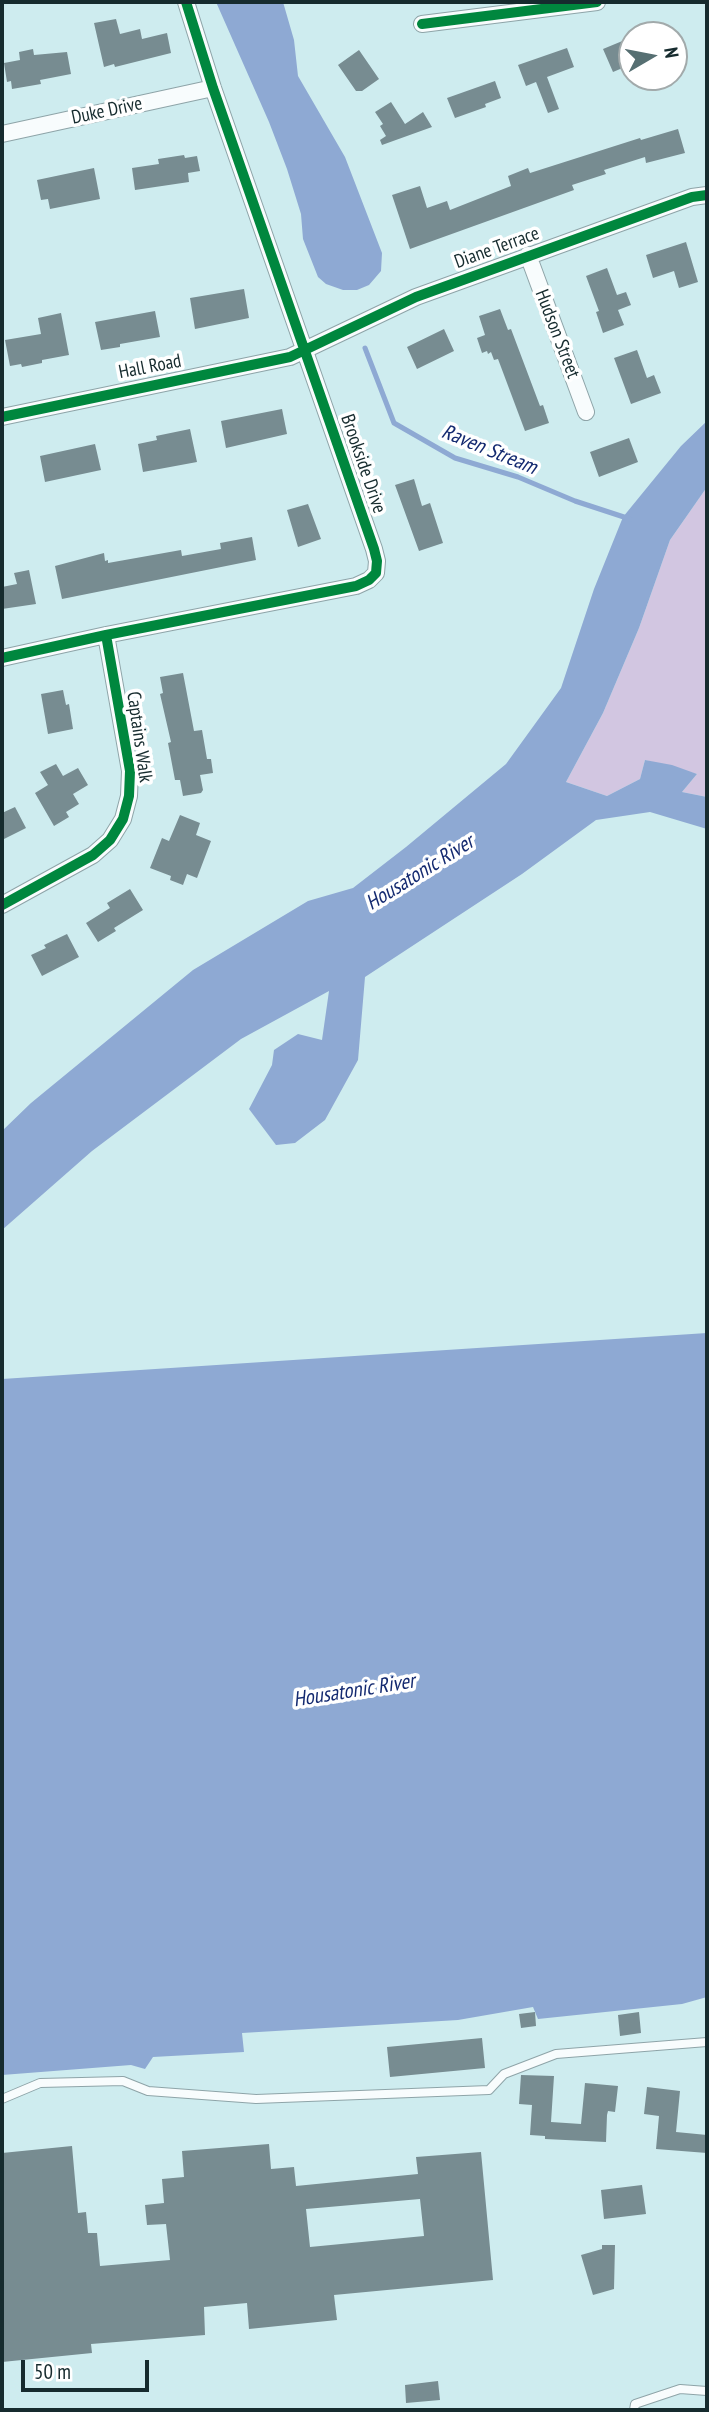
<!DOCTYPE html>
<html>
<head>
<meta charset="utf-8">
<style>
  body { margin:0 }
  #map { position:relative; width:709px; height:2412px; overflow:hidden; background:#ceecef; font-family:"PT Sans Narrow",sans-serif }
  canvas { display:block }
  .frame { position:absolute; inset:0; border:4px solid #162b2e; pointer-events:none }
  .north { position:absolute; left:618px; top:21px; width:70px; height:70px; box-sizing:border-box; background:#fff; border:2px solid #a2aaab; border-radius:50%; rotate:80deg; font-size:19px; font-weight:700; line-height:28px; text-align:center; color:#162b2e }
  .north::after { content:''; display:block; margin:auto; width:24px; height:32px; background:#566f72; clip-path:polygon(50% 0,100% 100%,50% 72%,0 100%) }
  .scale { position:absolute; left:21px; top:2360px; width:128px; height:32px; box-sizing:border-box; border:4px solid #162b2e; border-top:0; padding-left:9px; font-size:21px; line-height:24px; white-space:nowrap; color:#162b2e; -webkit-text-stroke:5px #fff; paint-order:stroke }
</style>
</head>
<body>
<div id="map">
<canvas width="709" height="2412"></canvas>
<div class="frame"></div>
<div class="north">N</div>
<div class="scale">50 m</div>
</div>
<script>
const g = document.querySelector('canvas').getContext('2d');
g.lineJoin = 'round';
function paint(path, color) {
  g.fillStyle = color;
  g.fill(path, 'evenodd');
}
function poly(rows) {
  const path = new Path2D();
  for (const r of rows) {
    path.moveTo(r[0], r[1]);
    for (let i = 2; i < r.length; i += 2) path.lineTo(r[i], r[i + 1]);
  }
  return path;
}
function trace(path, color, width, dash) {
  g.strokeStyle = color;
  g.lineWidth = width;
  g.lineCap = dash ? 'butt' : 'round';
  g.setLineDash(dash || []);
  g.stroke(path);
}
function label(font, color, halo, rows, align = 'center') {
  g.font = font + ' "PT Sans Narrow",sans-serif';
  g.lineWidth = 7;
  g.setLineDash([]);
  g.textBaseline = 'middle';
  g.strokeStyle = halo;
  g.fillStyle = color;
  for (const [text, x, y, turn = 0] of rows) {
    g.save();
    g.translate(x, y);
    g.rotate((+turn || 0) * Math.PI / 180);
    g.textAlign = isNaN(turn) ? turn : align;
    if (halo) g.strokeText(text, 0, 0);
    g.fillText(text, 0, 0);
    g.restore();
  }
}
const green = poly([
  [707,487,707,797,682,792,697,774,645,760,640,779,607,796,566,782,603,713,639,628,670,540]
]);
const water = poly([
  [216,2,283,2,294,40,298,76,345,157,382,253,381,271,369,285,357,290,343,290,326,284,318,277,303,239,301,214,287,169,269,122],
  [707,421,707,487,670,540,639,628,603,713,566,782,607,796,640,779,645,760,672,765,697,774,682,792,707,797,707,829,650,812,596,820,522,874,365,977,358,1060,325,1120,295,1143,276,1145,249,1109,272,1065,274,1050,298,1034,322,1040,329,991,241,1039,92,1151,2,1230,2,1131,31,1103,193,970,308,901,353,888,406,847,506,764,561,688,594,589,623,517,681,446],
  [707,1333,707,1997,682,2004,538,2019,533,2007,458,2020,242,2033,244,2052,153,2057,145,2069,131,2065,2,2075,2,1379]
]);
const stream = poly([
  [365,348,394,423,455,458,518,477,575,501,630,519]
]);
const building = poly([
  [116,19,120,34,140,29,142,39,167,33,171,53,115,67,114,64,104,67,94,23],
  [632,37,632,64,613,72,603,49],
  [567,48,574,67,547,77,559,109,548,113,536,82,526,86,518,65],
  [33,49,34,55,67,52,71,74,40,80,41,84,12,89,11,81,7,82,4,63,20,60,19,52],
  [359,50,379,79,362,91,356,91,338,65],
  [495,81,501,98,485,104,486,107,455,118,447,98],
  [391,102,405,124,423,112,432,127,382,145,380,140,386,136,380,126,383,124,375,112],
  [678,129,685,153,646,163,645,157,604,170,606,174,572,185,574,190,410,249,392,195,420,186,427,208,447,201,450,210,511,186,508,176,528,168,530,173,640,138,641,140],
  [184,155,185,158,197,156,200,171,188,173,189,182,135,190,132,168,159,164,158,159],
  [94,168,100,199,50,209,48,199,41,200,37,180],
  [686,242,698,282,679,288,674,271,653,278,646,255],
  [607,268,617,295,626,292,631,305,618,310,624,325,603,333,596,312,599,311,586,276],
  [244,289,249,318,195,329,190,298],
  [500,309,508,330,511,329,540,406,543,405,549,423,525,431,498,359,494,360,491,352,488,354,487,351,482,353,477,338,485,335,479,316],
  [155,311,160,337,120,344,120,347,101,350,95,322],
  [61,313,69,355,42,360,42,363,22,367,21,364,10,366,5,340,41,334,38,318],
  [444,329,454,351,417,369,407,347],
  [637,350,647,378,654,375,661,393,631,404,614,358],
  [282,409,287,434,226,448,221,421],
  [190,429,197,462,143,472,138,444,157,440,156,436],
  [629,438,638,462,599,477,590,452],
  [95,444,101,470,45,482,40,456],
  [414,479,422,506,430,503,443,543,419,551,395,485],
  [308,504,321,539,298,547,287,510],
  [252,537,256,560,62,599,55,566,104,553,105,561,108,560,108,563,181,550,182,556,221,549,220,543],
  [29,570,36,604,2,609,2,587,17,584,14,573],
  [183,673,194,731,202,730,207,759,211,759,213,773,200,775,203,790,201,793,183,796,180,780,175,780,168,743,171,742,160,694,163,693,160,677],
  [63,690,66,705,69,704,73,729,48,734,41,694],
  [56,764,63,776,78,768,88,785,73,794,79,804,66,812,69,817,54,826,35,793,48,785,40,772],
  [15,807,26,828,2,840,2,813],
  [180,815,200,823,196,835,211,841,197,878,187,874,183,885,170,880,171,876,150,868,162,838,169,841],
  [130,889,143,910,114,928,116,931,98,942,86,923,110,908,107,903],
  [67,934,79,957,42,976,31,955,46,948,44,945],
  [535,2012,536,2026,521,2028,519,2014],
  [639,2012,641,2033,620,2036,618,2015],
  [482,2038,485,2068,390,2077,387,2047],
  [521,2075,554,2076,551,2122,581,2124,585,2083,618,2086,615,2112,608,2111,607,2115,606,2142,545,2139,545,2136,530,2135,532,2105,519,2104],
  [647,2087,680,2091,676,2132,707,2135,707,2153,656,2149,659,2116,644,2114],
  [269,2144,271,2169,294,2167,296,2186,418,2174,416,2157,481,2152,493,2280,334,2295,337,2320,249,2329,247,2303,204,2307,205,2335,91,2344,92,2353,2,2362,2,2153,72,2146,78,2213,86,2212,88,2233,97,2233,100,2266,170,2260,166,2224,147,2225,145,2205,164,2203,162,2179,184,2177,182,2151],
  [420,2199,424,2236,310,2247,306,2209],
  [642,2185,646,2214,604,2219,601,2190],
  [602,2245,615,2245,614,2289,593,2295,581,2255,602,2249],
  [438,2381,440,2400,406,2403,405,2385]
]);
const lane = poly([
  [2,2099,40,2083,123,2081,148,2091,256,2099,489,2090,504,2074,556,2054,707,2042],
  [634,2410,635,2404,680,2389,707,2391]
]);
const street = poly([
  [422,24,597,2],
  [2,134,213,88],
  [528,255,586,412],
  [2,417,290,357,416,297,692,197,707,195],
  [2,658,106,635,356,586,369,580,376,573,377,561,374,549,213,88,186,2],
  [2,905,93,855,110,840,123,819,129,796,130,771,106,635]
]);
const cycleway = poly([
  [422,24,597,2],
  [2,417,290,357,416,297,692,197,707,195],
  [2,658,106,635,356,586,369,580,376,573,377,561,374,549,213,88,186,2],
  [2,905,93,855,110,840,123,819,129,796,130,771,106,635]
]);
const streetNames = [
  ["Duke Drive",107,111,-12],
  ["Diane Terrace",497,248,-20],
  ["Hudson Street",557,334,69],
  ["Hall Road",150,367,-11],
  ["Brookside Drive",363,464,71],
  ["Captains Walk",139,737,82]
];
const waterNames = [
  ["Raven Stream",489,450,22],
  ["Housatonic River",420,873,-32],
  ["Housatonic River",354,1691,-9]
];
paint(green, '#d2c6e1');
paint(water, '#8ea9d3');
trace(stream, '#8ea9d3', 5);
paint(building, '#778c91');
trace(lane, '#8ea4a8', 10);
trace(street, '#8ea4a8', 18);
trace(lane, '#f8fcfd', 8);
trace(street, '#f8fcfd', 16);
trace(cycleway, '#00873e', 10);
label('19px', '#162b2e', '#fff', streetNames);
label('italic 21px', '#142a70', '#fff', waterNames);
</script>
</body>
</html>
